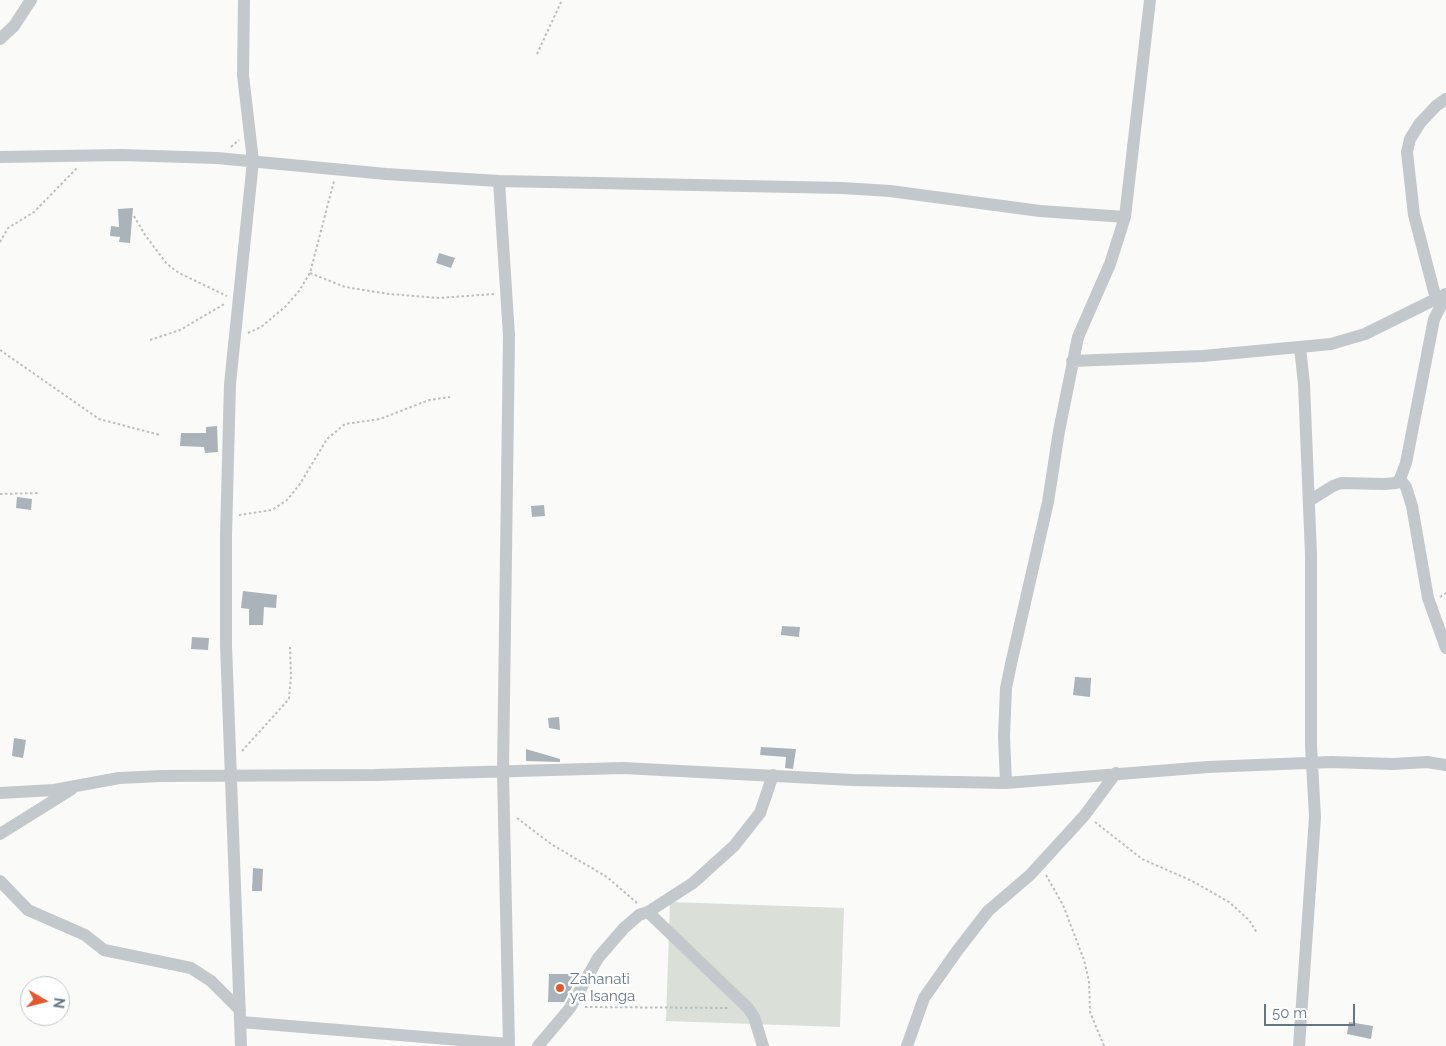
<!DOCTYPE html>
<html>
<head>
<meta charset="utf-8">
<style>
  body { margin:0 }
  #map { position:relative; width:1446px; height:1046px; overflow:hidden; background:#fafaf8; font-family:Raleway,sans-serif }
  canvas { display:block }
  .north { position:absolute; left:20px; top:976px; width:50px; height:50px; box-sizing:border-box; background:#fff; border:1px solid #c1c8cd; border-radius:50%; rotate:98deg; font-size:14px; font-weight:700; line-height:20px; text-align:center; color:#657683 }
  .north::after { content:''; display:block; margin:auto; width:18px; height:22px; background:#e4572e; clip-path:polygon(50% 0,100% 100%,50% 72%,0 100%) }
  .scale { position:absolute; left:1264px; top:1004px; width:91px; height:22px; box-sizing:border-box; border:2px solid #657683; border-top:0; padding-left:6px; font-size:15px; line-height:18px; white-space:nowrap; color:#657683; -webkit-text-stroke:4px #fff; paint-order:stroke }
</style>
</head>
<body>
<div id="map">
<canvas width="1446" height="1046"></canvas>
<div class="north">N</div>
<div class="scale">50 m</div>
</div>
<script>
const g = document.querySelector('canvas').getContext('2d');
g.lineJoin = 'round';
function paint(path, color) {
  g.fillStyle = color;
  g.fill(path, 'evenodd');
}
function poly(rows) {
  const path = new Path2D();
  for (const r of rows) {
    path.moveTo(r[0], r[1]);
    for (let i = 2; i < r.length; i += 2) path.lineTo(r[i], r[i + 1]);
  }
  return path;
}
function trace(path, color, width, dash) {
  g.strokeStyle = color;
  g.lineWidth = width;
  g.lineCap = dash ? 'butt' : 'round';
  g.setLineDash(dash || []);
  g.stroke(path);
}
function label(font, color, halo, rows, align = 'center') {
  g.font = font + ' Raleway,sans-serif';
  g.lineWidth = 5;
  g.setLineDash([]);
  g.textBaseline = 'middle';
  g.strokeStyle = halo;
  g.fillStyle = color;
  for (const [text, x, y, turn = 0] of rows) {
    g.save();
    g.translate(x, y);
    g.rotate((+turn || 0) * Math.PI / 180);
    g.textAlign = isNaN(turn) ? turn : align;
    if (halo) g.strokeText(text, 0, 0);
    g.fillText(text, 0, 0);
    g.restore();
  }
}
const green = poly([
  [670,902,844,908,840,1027,666,1021]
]);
const building = poly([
  [133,208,130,243,119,242,120,237,110,236,111,226,119,227,118,209],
  [439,253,455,258,451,268,436,263],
  [217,426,218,452,205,453,204,447,180,446,181,433,206,433,206,427],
  [17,497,32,499,31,510,16,508],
  [544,505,545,516,532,517,531,506],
  [243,591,277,595,276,608,264,607,263,625,249,625,249,609,241,608],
  [782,626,800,627,799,637,781,635],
  [192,637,209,638,208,650,191,649],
  [1075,677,1091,678,1090,697,1073,695],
  [559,717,560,730,549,728,548,718],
  [14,738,26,740,23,758,12,756],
  [761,747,796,749,793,769,785,768,786,757,760,755],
  [526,749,560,759,560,762,526,761],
  [253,868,263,869,262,891,252,891],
  [549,974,573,974,572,987,564,1002,548,1002],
  [1349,1022,1373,1026,1371,1039,1347,1034]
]);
const path = poly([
  [537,54,562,0],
  [231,147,239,140],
  [134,216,145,235,167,264,179,273,227,296],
  [0,242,8,228,34,212,77,168],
  [310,273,345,287,389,294,439,298,494,294],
  [248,333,261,327,286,306,299,291,310,273,334,181],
  [150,340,180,330,226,303],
  [0,350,99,419,160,435],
  [0,494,39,493],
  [239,515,272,510,287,500,300,484,327,439,345,424,380,419,429,400,450,397],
  [1440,597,1446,593],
  [242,751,289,699,291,676,290,647],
  [517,818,551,844,607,877,637,903],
  [1095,822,1142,859,1192,881,1229,902,1249,920,1257,933],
  [1046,875,1063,905,1084,960,1089,981,1090,1012,1104,1046],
  [585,1007,730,1008]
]);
const minor = poly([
  [0,39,14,26,31,0],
  [0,157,121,155,217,158,386,174,499,181,842,188,890,191,1040,211,1125,217],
  [499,181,509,336,503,772,509,1046],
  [1436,299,1414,215,1407,152,1410,139,1420,123,1436,106,1446,99],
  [1072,361,1203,356,1331,344,1365,334,1446,294],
  [1400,479,1406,487,1412,506,1428,598,1446,648],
  [1309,501,1333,486,1341,483,1384,484,1396,483,1400,479,1406,463,1434,319,1446,296],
  [1006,783,1004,736,1006,688,1011,664,1048,502,1059,431,1078,337,1110,264,1125,217,1150,0],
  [0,793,54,790,119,778,162,776,375,775,623,768,852,780,1006,783,1208,767,1331,762,1393,764,1427,762,1446,765],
  [0,834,72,789],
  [0,881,28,910,85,935,104,950,191,968,211,981,240,1010],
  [648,912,748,1008,754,1017,763,1046],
  [241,1022,509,1044],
  [241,1046,226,645,226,535,230,384,253,161,243,75,244,0],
  [538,1046,570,1008,598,958,624,928,639,915,648,912,693,883,734,846,760,813,773,775],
  [907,1046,924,998,957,951,988,911,1030,875,1084,816,1116,773],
  [1299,1046,1315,817,1311,745,1311,555,1304,384,1300,347]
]);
const markers = [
  [560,988,5,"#e4572e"]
];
const poiNames = [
  ["Zahanati",570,979],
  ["ya Isanga",570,996]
];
paint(green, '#dadfd7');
paint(building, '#aab3b9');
trace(path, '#bbbfc2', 2, [2.5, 2.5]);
trace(minor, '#c3c8cc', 12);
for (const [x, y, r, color] of markers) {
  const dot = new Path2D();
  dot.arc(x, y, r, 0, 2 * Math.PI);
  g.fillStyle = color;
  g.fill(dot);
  trace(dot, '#fff', 2);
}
label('15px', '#657683', '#fff', poiNames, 'left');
</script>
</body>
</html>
